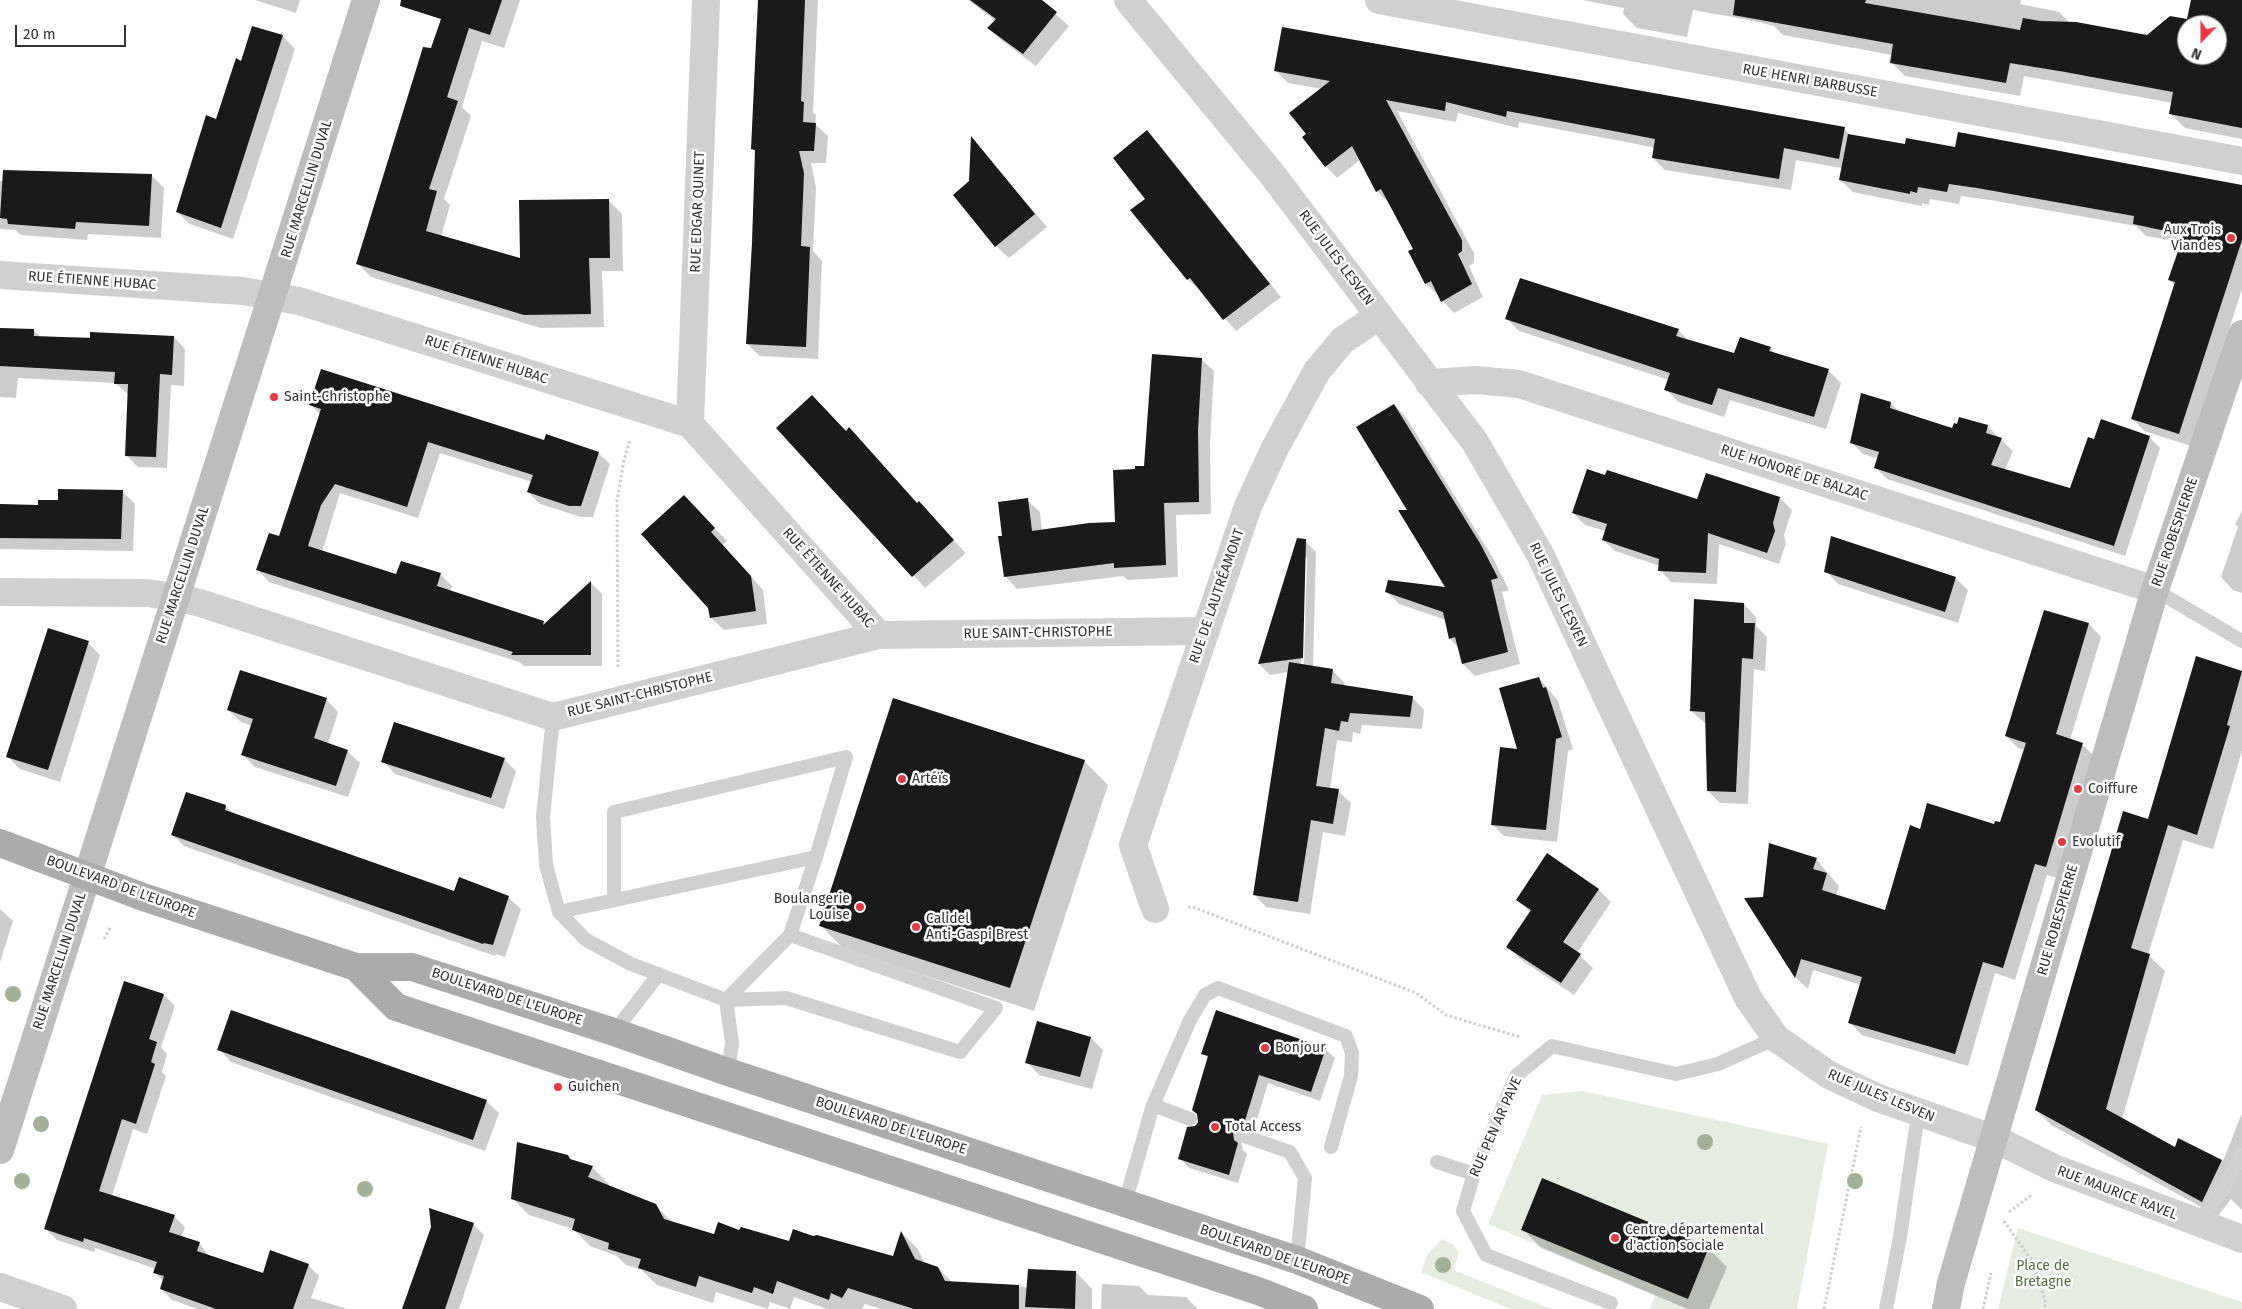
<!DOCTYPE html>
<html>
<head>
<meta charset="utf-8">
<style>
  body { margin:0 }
  #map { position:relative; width:2242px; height:1309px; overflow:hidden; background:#fff; font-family:"Fira Sans",sans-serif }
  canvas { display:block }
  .north { position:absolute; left:2177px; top:15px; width:50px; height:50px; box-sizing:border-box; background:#fff; border:1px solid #adadad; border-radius:50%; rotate:202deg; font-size:14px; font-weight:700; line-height:20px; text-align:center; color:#333 }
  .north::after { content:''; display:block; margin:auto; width:18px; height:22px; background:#e63946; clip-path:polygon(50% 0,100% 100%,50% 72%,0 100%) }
  .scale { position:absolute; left:15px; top:25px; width:111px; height:22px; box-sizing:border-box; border:2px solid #333; border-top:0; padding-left:6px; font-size:15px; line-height:18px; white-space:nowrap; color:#333; -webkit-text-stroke:4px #fff; paint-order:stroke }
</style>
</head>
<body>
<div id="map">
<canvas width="2242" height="1309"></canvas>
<div class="north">N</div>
<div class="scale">20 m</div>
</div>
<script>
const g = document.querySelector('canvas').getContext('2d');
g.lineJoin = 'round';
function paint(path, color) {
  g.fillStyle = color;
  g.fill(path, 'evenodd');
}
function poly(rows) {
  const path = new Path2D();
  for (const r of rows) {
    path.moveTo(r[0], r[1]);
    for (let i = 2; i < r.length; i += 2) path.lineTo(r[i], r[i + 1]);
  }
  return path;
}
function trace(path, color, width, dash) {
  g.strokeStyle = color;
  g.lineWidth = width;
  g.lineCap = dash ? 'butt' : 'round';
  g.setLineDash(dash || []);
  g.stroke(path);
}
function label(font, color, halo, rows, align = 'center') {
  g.font = font + ' "Fira Sans",sans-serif';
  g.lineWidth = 5;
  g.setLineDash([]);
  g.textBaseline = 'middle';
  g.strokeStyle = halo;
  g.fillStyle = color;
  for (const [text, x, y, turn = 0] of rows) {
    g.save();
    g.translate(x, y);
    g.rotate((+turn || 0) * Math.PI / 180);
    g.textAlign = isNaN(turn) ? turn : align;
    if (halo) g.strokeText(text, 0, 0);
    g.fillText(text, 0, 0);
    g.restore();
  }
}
const green = poly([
  [1582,1091,1828,1144,1797,1309,1650,1309,1655,1295,1488,1224,1542,1095],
  [2018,1228,2242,1302,2242,1309,1998,1309],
  [1442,1239,1454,1245,1459,1254,1453,1270,1551,1309,1510,1309,1421,1272,1428,1254]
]);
const shadow = poly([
  [255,0,300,0,296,13],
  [448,0,520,0,504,48,482,41,462,107,471,116,444,199,450,205,441,237,522,260,608,200,622,214,623,271,602,271,604,327,541,328,371,277,357,263],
  [759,0,818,0,813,113,816,115,815,124,828,136,826,163,811,163,816,187,813,251,822,261,818,359,760,356,747,344,756,153,753,149],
  [968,0,1040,0,1069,26,1036,66,1001,40,989,28,996,21],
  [1582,0,2021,0,2020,4,2059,12,2070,23,2148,36,2188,21,2192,0,2237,0,2242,5,2242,139,2185,128,2171,114,2173,103,2024,76,2020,96,1905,76,1891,62,1892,55,1783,35,1774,26,1749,20,1693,10,1687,37,1637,28,1623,14,1624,8],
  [2187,25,2217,25,2217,55,2187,55],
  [283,36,295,49,233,239,190,224,177,212,242,62],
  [1276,71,1844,129,1851,136,1906,145,1956,149,2242,190,2242,289,2191,446,2144,431,2132,418,2175,286,2170,280,2182,242,2146,236,2136,226,1990,200,1961,196,1959,204,1930,199,1929,205,1922,203,1922,206,1853,192,1840,180,1842,168,1796,160,1791,190,1665,170,1653,158,1655,148,1637,144,1519,122,1518,128,1458,113,1456,122,1397,111,1474,253,1474,263,1469,266,1483,297,1454,313,1426,283,1414,249,1389,203,1377,191,1360,160,1337,178,1326,166,1308,134,1322,89,1288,83],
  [1147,132,1159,144,1281,297,1236,331,1201,291,1188,280,1146,199],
  [972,139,1047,227,1009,258,996,246,970,182],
  [152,176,164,188,161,238,88,234,87,240,21,235,15,230,0,229,0,181],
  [1507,319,1678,330,1689,341,1735,355,1770,348,1777,355,1828,370,1841,383,1826,429,1730,400,1724,417,1678,402,1666,389,1669,380,1519,331],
  [0,329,34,331,41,337,174,337,185,349,184,386,171,385,167,468,138,467,126,455,129,395,115,383,18,378,16,398,0,397],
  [1201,359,1214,371,1210,443,1211,514,1176,515,1178,577,1128,580,1123,576,1017,589,1005,576,1004,536,1027,500,1040,512,1042,531,1117,523,1136,470,1146,467],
  [1891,403,1900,413,1953,430,1987,426,2013,451,2005,470,2070,489,2095,441,2149,437,2160,448,2125,556,1887,479,1876,468,1879,459,1863,454,1852,443],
  [311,405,545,441,598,453,610,464,593,517,581,517,540,504,528,492,532,482,440,453,418,518,340,493,322,552,397,576,440,574,452,586,450,592,545,625,591,583,602,594,602,666,524,666,519,662,269,582,258,570,279,538,320,414],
  [1394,405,1406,417,1493,558,1509,590,1502,592,1520,664,1475,676,1463,664,1459,648,1450,639,1446,620,1399,604,1387,592,1448,588,1409,512],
  [778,428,846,432,966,553,925,588],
  [1706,474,1780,498,1792,510,1784,535,1786,543,1779,564,1719,544,1717,584,1671,582,1660,570,1660,566,1615,551,1603,540,1606,531,1585,525,1573,513,1697,501],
  [122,491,135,504,133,551,0,549,0,505,39,506],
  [696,509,727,541,722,545,763,590,767,624,724,630,711,618],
  [2242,511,2242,593,2233,590,2221,577,2238,527,2235,524],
  [1298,539,1305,541,1316,552,1313,667,1332,670,1345,683,1344,686,1412,697,1424,710,1422,729,1362,725,1360,734,1353,732,1352,742,1337,740,1330,789,1338,791,1351,803,1345,836,1323,832,1310,914,1266,907,1254,894,1289,672,1270,675,1259,664],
  [1307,556,1304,665,1301,665,1304,561],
  [1826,571,1955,578,1968,590,1958,623,1838,584],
  [1744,604,1756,617,1756,626,1767,637,1765,671,1754,669,1748,804,1720,803,1708,791,1706,724,1691,711],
  [2045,612,2089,624,2101,637,2070,740,2082,744,2095,757,2058,878,2047,875,2015,980,1995,973,1968,1066,1862,1035,1849,1022,1861,985,1813,970,1808,989,1796,978,1746,899,1764,898,1816,859,1839,886,1836,896,1886,911,1921,830,2001,824,2024,750,2018,748,2006,736],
  [88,643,100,655,60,782,20,769,8,757],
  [2197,657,2242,671,2242,751,2213,849,2183,840,2148,955,2165,971,2122,1119,2176,1149,2179,1140,2223,1161,2242,1113,2242,1210,2231,1199,2218,1216,2051,1125,2036,1110,2149,820],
  [1539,678,1558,701,1573,749,1568,751,1557,842,1504,836,1492,824,1518,751],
  [326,699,338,712,328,744,347,751,360,763,348,797,255,767,243,755,252,726,241,722,228,710],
  [504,759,516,771,504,809,395,774,383,761],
  [1084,761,1108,785,1034,1011,844,949,820,925],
  [226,806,235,815,454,892,508,897,521,909,505,957,496,954,495,956,184,846,172,834],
  [1548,855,1599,890,1611,902,1577,953,1593,968,1574,995,1520,959,1508,947,1531,913,1517,900],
  [0,909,13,921,0,962],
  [125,982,164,995,175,1006,161,1047,167,1054,162,1072,166,1076,147,1134,133,1129,112,1196,174,1216,185,1227,181,1238,199,1243,209,1256,264,1274,308,1265,319,1276,311,1298,348,1309,197,1309,172,1300,161,1289,164,1282,155,1273,156,1269,95,1248,94,1252,57,1240,46,1229],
  [1091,1038,1103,1050,1092,1089,1039,1075,1027,1062],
  [219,1049,486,1101,499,1113,485,1151,231,1062],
  [1325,1049,1335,1058,1320,1101,1268,1083,1252,1136,1241,1142,1243,1150,1247,1154,1238,1183,1189,1168,1180,1158,1200,1122,1209,1059,1203,1053],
  [568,1156,573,1161,592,1167,609,1184,608,1186,655,1205,673,1223,715,1235,740,1231,790,1242,813,1238,894,1258,902,1233,918,1249,925,1264,938,1268,952,1282,1025,1287,1027,1289,1076,1272,1092,1289,1092,1309,881,1309,865,1304,862,1309,827,1309,794,1297,790,1309,770,1302,768,1309,716,1292,713,1303,657,1285,642,1270,626,1265,617,1256,590,1246,573,1229,529,1215,512,1198],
  [473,1224,484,1235,459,1309,402,1309,432,1227],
  [1523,1229,1708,1248,1727,1267,1709,1309,1688,1309,1541,1248],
  [1102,1284,1139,1286,1148,1295,1186,1297,1198,1309,1101,1309]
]);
const building = poly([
  [401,0,502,0,490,35,469,28,447,97,458,101,429,189,437,191,426,231,520,258,519,200,609,199,610,258,589,258,591,314,524,315,356,264,423,47,431,48,441,19,400,6],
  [758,0,805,0,801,101,804,102,803,122,816,123,814,151,799,151,804,173,801,246,810,247,806,347,746,344,752,244,755,150,751,149],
  [970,0,1042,0,1057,12,1023,54,987,28,996,19],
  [1735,0,1866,0,1865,3,2020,30,2023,18,2040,21,2076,22,2147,35,2170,16,2187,19,2191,0,2242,0,2242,128,2169,114,2173,92,2065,72,2010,63,2006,83,1890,63,1893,44,1733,15],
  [2187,25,2217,25,2217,55,2187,55],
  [252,26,283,35,221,228,176,212,206,115,216,119,236,58,241,61],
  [1282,27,1845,127,1839,159,1784,148,1779,179,1652,158,1655,139,1624,133,1507,111,1506,117,1446,102,1445,111,1386,100,1462,240,1462,251,1458,254,1472,284,1441,302,1431,281,1425,284,1408,251,1413,249,1381,189,1376,192,1352,146,1325,167,1302,137,1306,134,1289,113,1330,81,1274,71],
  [1147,130,1270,284,1223,320,1190,278,1187,280,1130,210,1145,199,1113,158],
  [1958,132,2242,185,2242,240,2179,434,2131,419,2175,282,2168,280,2185,231,2161,230,2133,224,2134,216,1977,188,1949,184,1947,192,1918,187,1917,193,1910,191,1910,194,1839,180,1848,134,1905,144,1906,138,1955,147],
  [971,136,1035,214,995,247,953,195,969,181],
  [3,170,152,174,149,226,76,222,75,229,8,224,7,219,0,218],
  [1520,278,1679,329,1676,336,1734,353,1740,337,1771,347,1769,351,1829,369,1814,417,1718,388,1712,405,1664,390,1670,373,1505,319],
  [0,328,34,329,34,336,90,338,90,332,174,336,172,375,160,374,156,457,125,456,128,384,114,384,115,372,0,366],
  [1152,354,1202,358,1198,430,1199,502,1164,503,1166,565,1114,568,1114,563,1004,577,998,536,1002,536,998,502,1028,498,1032,531,1089,523,1115,522,1113,470,1135,469,1135,466,1144,466],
  [321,369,544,440,546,434,599,452,581,506,569,506,527,492,533,475,428,442,407,507,335,484,321,505,308,546,396,574,401,561,441,573,437,586,544,621,543,625,591,581,591,655,511,655,513,652,256,570,269,533,279,536,300,473,321,409,309,405],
  [1861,393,1891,402,1890,408,1952,428,1954,423,1957,424,1959,417,1988,425,1986,433,2002,438,1991,465,2070,488,2088,437,2094,439,2101,419,2150,436,2114,546,1874,468,1879,452,1850,443],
  [812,395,846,431,849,427,917,503,919,501,954,540,912,577,776,428],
  [1394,404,1481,545,1498,578,1491,580,1508,652,1462,664,1455,637,1449,639,1443,612,1385,592,1388,580,1445,587,1398,510,1407,510,1356,427],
  [1587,469,1605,475,1607,470,1697,499,1706,473,1780,497,1773,523,1775,531,1767,553,1708,533,1706,573,1658,571,1659,559,1602,540,1607,524,1572,513],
  [58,489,123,490,121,539,0,538,0,504,38,505,38,500,58,500],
  [684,495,715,528,711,532,751,576,756,611,710,618,708,608,641,534],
  [1831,536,1956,577,1945,612,1824,572],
  [1297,538,1306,539,1303,658,1258,664],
  [1694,599,1744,603,1744,623,1755,623,1753,659,1742,658,1736,792,1707,791,1705,712,1690,711],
  [2044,610,2089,623,2056,734,2083,743,2046,867,2035,864,2003,968,1983,962,1955,1054,1848,1023,1862,977,1801,959,1795,978,1744,898,1763,897,1769,843,1817,858,1813,869,1827,873,1822,890,1885,910,1910,825,1920,829,1927,803,1994,824,1995,821,2000,822,2026,743,2005,736],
  [48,628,89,641,48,770,6,757],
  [2196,656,2242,671,2227,725,2230,726,2197,835,2168,825,2131,948,2150,954,2106,1109,2175,1147,2178,1138,2222,1160,2202,1202,2035,1110,2123,811,2148,819],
  [1289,662,1333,669,1331,683,1413,696,1410,717,1350,713,1348,722,1341,721,1339,731,1325,728,1316,786,1339,789,1333,824,1311,820,1298,902,1253,895],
  [240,670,327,698,314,738,348,750,336,786,241,755,253,719,227,710],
  [1539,677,1543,688,1546,687,1562,737,1556,739,1546,830,1491,825,1500,747,1517,749,1499,688],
  [893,698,1085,760,1010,988,819,926],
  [394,722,505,758,491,798,381,762],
  [186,792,226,805,225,810,454,891,459,877,509,896,493,945,484,943,483,944,171,835],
  [1547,853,1599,889,1563,942,1581,954,1561,983,1506,947,1531,910,1516,900],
  [124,981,164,994,149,1039,157,1042,151,1062,155,1064,136,1124,122,1119,99,1191,175,1215,169,1232,200,1242,197,1251,263,1273,270,1250,309,1264,293,1309,216,1309,160,1289,164,1276,153,1273,157,1262,84,1238,83,1242,44,1229],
  [231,1010,487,1100,473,1140,217,1050],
  [1216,1010,1326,1048,1311,1092,1259,1075,1243,1127,1236,1128,1233,1133,1234,1140,1238,1143,1229,1175,1178,1159,1187,1127,1195,1126,1198,1122,1197,1114,1192,1110,1208,1056,1201,1054],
  [1037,1021,1091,1037,1080,1077,1025,1063],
  [517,1142,568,1155,570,1159,593,1166,588,1177,656,1204,664,1219,714,1234,718,1222,739,1230,741,1227,789,1241,793,1229,813,1236,817,1235,893,1256,901,1231,915,1259,938,1267,945,1281,1019,1285,1019,1309,914,1309,848,1288,842,1298,831,1293,829,1300,777,1281,773,1294,754,1287,752,1293,699,1276,696,1287,638,1268,641,1259,608,1249,609,1243,572,1230,575,1219,511,1199],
  [1542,1178,1709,1247,1688,1299,1521,1230],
  [429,1208,474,1223,445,1309,402,1309,431,1227],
  [1028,1269,1076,1271,1075,1309,1025,1307]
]);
const path = poly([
  [618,667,617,501,624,460,630,440],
  [1188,907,1193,907,1416,993,1446,1015,1520,1037],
  [104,939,110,928],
  [2009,1212,2033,1194],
  [2004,1221,2032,1261,2045,1300,2045,1309],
  [1824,1309,1861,1127],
  [1983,1309,1991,1273]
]);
const lane = poly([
  [2155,590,2242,641],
  [553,717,543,817,546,865,559,912,586,940,631,964,726,1000,786,998,960,1052,996,1008,790,935],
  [614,899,614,812,846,757,816,857,790,935,726,1000],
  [559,912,816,857],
  [726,1000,732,1043,728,1072],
  [614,1032,659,974],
  [1153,1105,1190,1020,1205,995,1218,988,1346,1036,1352,1053,1351,1076,1331,1147],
  [1241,1135,1290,1152,1305,1178,1297,1260],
  [1437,1162,1474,1174],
  [1125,1203,1153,1105,1190,1119],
  [2197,1224,2224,1187,2242,1154],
  [1611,1303,1486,1255,1463,1211,1474,1174,1516,1076,1552,1046,1676,1074,1718,1064,1776,1038],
  [1886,1309,1900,1237,1918,1114]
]);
const street = poly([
  [1128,0,1271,173,1475,442,1540,554,1748,998,1776,1038,1829,1075,1878,1098,1995,1139,2054,1168,2242,1239],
  [1379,0,2242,161],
  [0,275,243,291,299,301,690,424,879,635],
  [1429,383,1476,380,1519,384,2155,590],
  [690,424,706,0],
  [0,592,147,593,176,597,200,603,553,717,879,635,1204,631],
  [1155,909,1133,845,1248,506,1275,448,1317,371,1343,340,1379,316],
  [0,1287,63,1309]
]);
const secondary = poly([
  [0,1150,366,0],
  [1946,1309,1951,1283,2155,590,2242,334]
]);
const primary = poly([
  [0,843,143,897,356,967,412,967,614,1032,728,1072,1297,1260,1420,1309],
  [356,967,396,1007,1261,1292,1304,1309]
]);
const trees = [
  [13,994],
  [41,1124],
  [1705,1142],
  [22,1181],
  [1855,1181],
  [365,1189],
  [1443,1265]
];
const markers = [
  [2231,238,5,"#e63946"],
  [274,397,5,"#e63946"],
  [902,779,5,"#e63946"],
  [2078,789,5,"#e63946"],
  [2062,842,5,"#e63946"],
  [860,907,5,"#e63946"],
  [916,927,5,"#e63946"],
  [1265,1048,5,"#e63946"],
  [558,1087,5,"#e63946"],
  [1215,1127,5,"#e63946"],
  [1615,1238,5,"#e63946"]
];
const streetNames = [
  ["RUE HENRI BARBUSSE",1810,81,10],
  ["RUE MARCELLIN DUVAL",307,189,-73],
  ["RUE EDGAR QUINET",698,212,-88],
  ["RUE JULES LESVEN",1336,258,53],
  ["RUE ÉTIENNE HUBAC",92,281,4],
  ["RUE ÉTIENNE HUBAC",486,360,18],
  ["RUE HONORÉ DE BALZAC",1794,473,18],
  ["RUE ROBESPIERRE",2175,532,-71],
  ["RUE MARCELLIN DUVAL",183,575,-72],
  ["RUE ÉTIENNE HUBAC",828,578,48],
  ["RUE JULES LESVEN",1558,595,64],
  ["RUE DE LAUTRÉAMONT",1217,596,-71],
  ["RUE SAINT-CHRISTOPHE",1038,633,-1],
  ["RUE SAINT-CHRISTOPHE",640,695,-14],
  ["BOULEVARD DE L'EUROPE",121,887,20],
  ["RUE ROBESPIERRE",2058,920,-74],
  ["RUE MARCELLIN DUVAL",60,961,-72],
  ["BOULEVARD DE L'EUROPE",507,997,18],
  ["RUE JULES LESVEN",1881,1096,23],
  ["BOULEVARD DE L'EUROPE",891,1126,18],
  ["RUE PEN AR PAVE",1496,1127,-66],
  ["RUE MAURICE RAVEL",2117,1193,21],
  ["BOULEVARD DE L'EUROPE",1275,1255,19]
];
const poiNames = [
  ["Aux Trois",2221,230,"right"],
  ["Viandes",2221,246,"right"],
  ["Saint-Christophe",284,397],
  ["Artéïs",912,779],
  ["Coiffure",2088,789],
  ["Evolutif",2072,842],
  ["Boulangerie",850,899,"right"],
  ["Louise",850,915,"right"],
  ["Calidel",926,919],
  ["Anti-Gaspi Brest",926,935],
  ["Bonjour",1275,1048],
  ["Guichen",568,1087],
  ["Total Access",1225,1127],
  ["Centre départemental",1625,1230],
  ["d'action sociale",1625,1246]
];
const parkNames = [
  ["Place de",2043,1266],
  ["Bretagne",2043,1282]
];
paint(green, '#e6ecdf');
paint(shadow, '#0003');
paint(building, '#1a1a1a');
trace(path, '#cdcdcd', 3, [2.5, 2.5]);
trace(lane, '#d0d0d0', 14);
trace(street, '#d0d0d0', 28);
trace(secondary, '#bdbdbd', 28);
trace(primary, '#ababab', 28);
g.fillStyle = '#a2b095';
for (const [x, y] of trees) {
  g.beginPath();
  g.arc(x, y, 8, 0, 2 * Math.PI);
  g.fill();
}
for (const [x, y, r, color] of markers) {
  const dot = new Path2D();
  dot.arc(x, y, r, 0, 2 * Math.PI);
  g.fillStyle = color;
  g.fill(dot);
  trace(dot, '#fff', 2);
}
label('14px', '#333', '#fff', streetNames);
label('14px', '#333', '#fff', poiNames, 'left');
label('14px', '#56703f', '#fff', parkNames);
</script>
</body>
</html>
